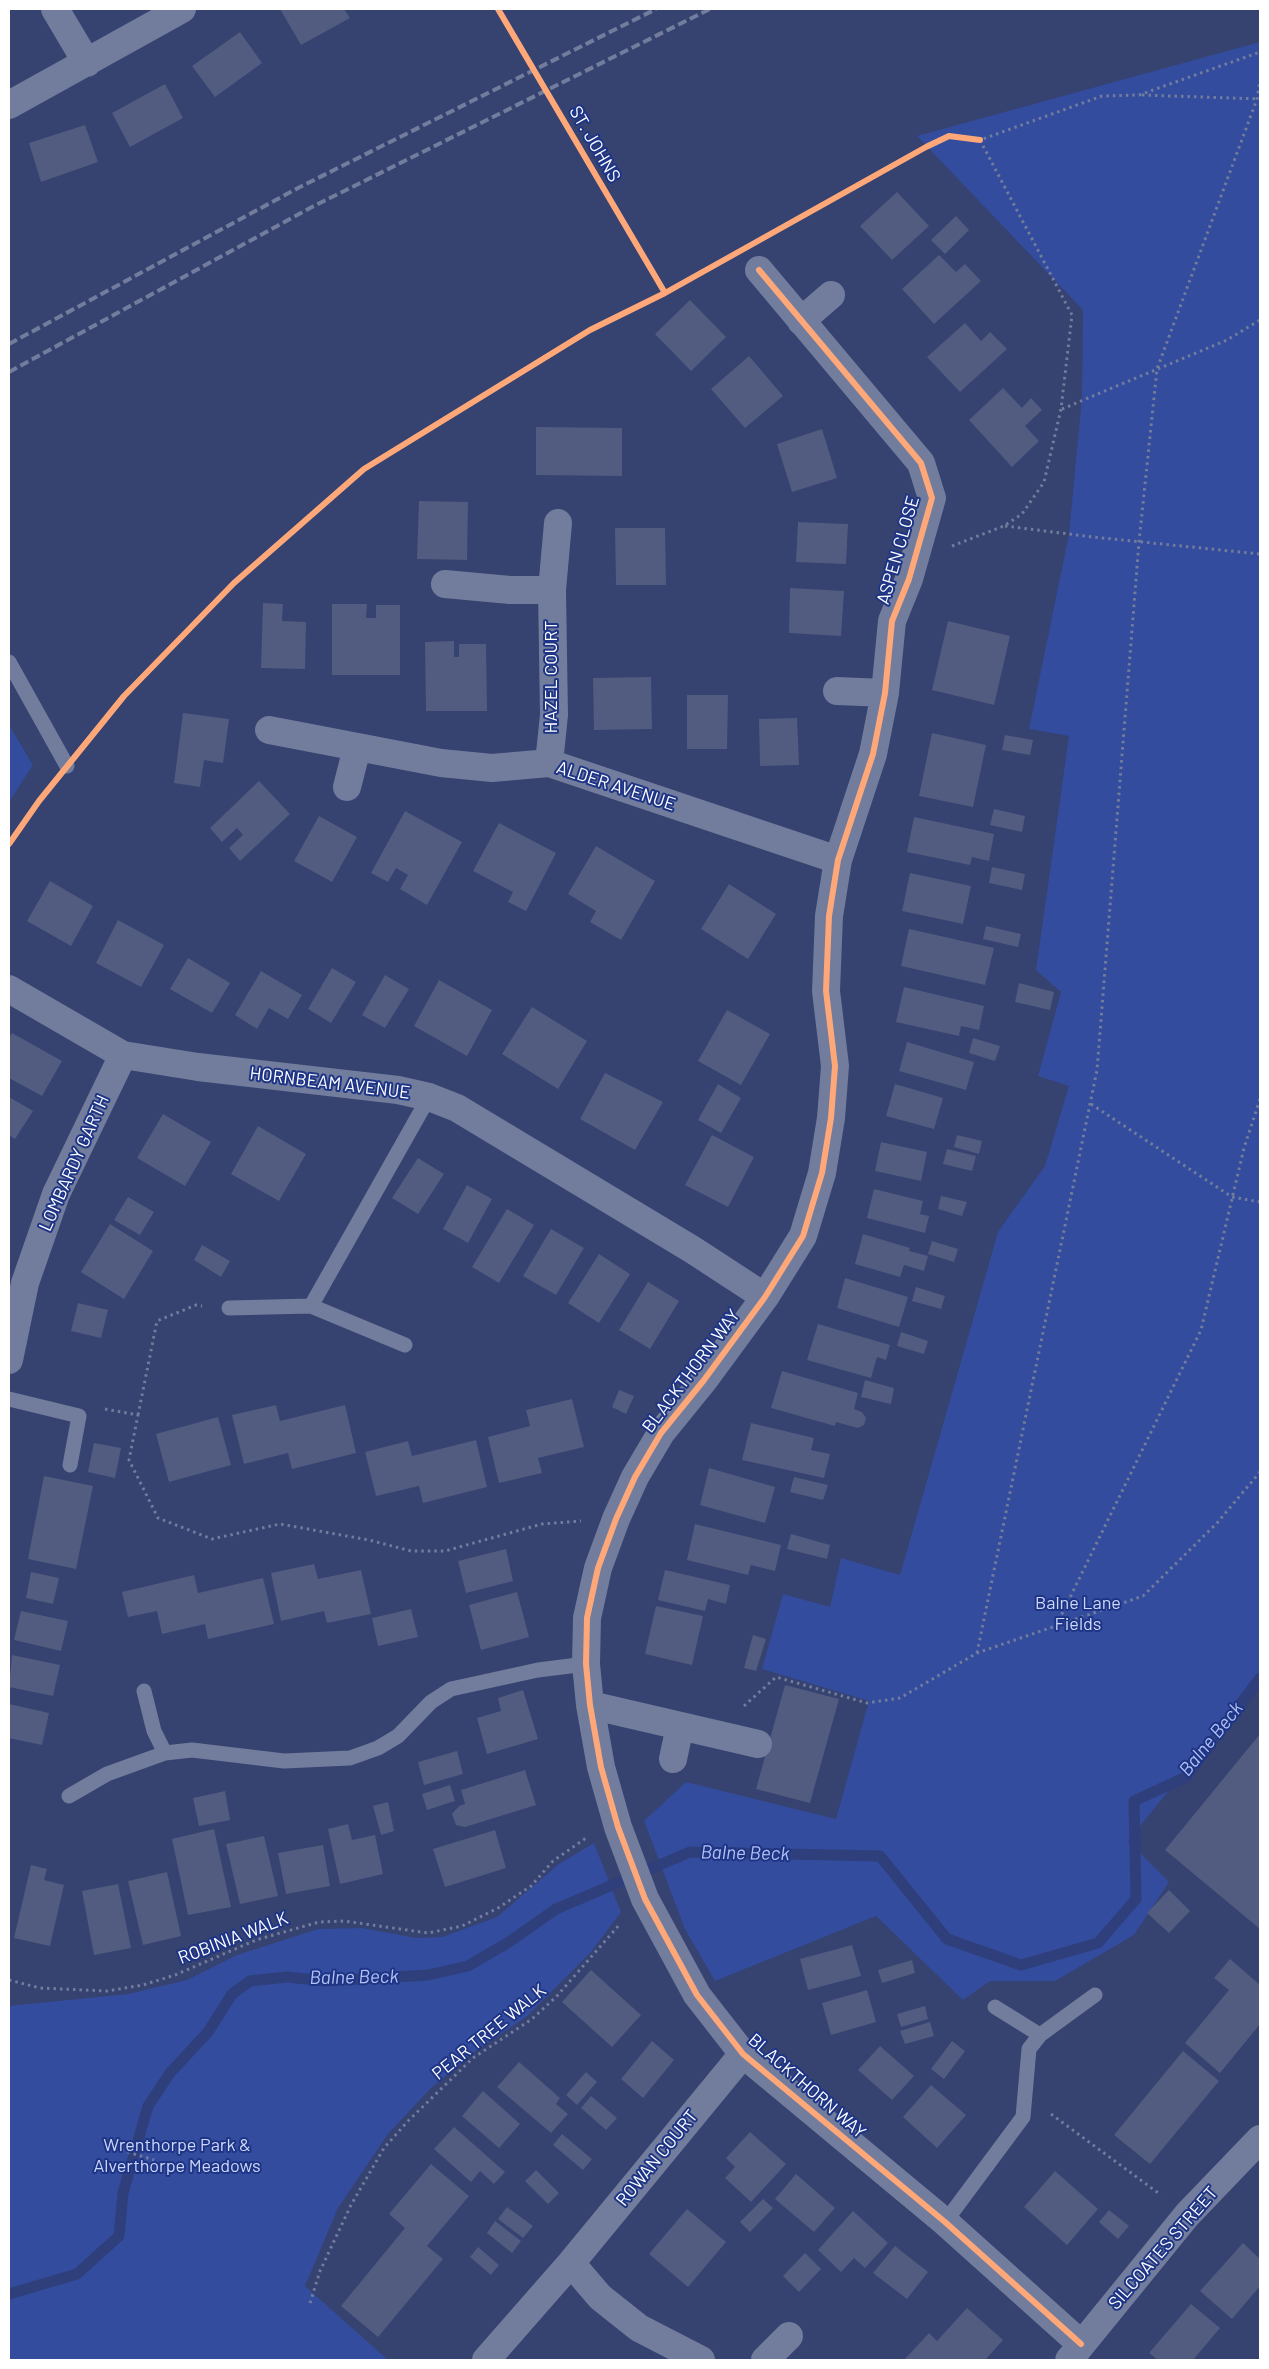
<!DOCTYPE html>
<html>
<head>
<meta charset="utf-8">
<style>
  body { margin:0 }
  #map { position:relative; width:1269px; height:2369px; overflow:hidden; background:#36426f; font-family:Barlow,sans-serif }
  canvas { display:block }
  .frame { position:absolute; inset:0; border:10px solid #fff; pointer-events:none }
</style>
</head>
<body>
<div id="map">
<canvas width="1269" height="2369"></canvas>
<div class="frame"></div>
</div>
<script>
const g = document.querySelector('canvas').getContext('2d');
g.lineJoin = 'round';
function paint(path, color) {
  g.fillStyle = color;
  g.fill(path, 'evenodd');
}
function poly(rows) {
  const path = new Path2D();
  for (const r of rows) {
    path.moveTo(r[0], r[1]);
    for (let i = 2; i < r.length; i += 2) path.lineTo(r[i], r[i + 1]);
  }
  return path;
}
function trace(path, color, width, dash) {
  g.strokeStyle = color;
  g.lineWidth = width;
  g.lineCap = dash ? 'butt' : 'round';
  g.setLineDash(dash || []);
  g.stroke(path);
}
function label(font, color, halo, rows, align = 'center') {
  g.font = font + ' Barlow,sans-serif';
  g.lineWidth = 4;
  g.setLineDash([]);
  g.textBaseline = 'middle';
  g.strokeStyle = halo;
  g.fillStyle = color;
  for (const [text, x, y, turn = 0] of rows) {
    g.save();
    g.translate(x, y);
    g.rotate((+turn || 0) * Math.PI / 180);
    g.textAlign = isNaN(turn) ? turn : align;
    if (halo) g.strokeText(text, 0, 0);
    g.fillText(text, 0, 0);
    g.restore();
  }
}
const green = poly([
  [1260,42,1260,1678,1128,1841,1169,1882,1134,1935,1055,1981,990,1981,963,2000,876,1916,715,1981,685,1929,644,1821,686,1782,836,1819,869,1701,762,1669,783,1594,830,1607,841,1558,900,1575,998,1232,1045,1166,1069,1086,1038,1076,1061,992,1036,970,1069,736,1029,729,1069,534,1082,397,1083,310,917,136],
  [9,725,33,765,9,802],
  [594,1843,621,1912,592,1951,526,2017,474,2052,430,2089,388,2134,338,2208,305,2286,388,2360,9,2360,9,2006,128,1994,187,1980,237,1955,318,1929,362,1928,416,1938,442,1937,497,1917,559,1864]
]);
const stream = poly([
  [9,2294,77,2274,119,2236,123,2193,148,2106,170,2073,208,2032,232,1994,250,1981,287,1977,326,1981,428,1975,468,1966,509,1942,556,1909,690,1852,880,1856,947,1939,1021,1965,1098,1943,1136,1899,1134,1801,1186,1777,1260,1678]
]);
const building = poly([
  [280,9,344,9,350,18,301,45],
  [240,32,262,63,215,97,192,66],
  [165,84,183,118,130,147,112,113],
  [85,125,98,162,41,182,29,143],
  [897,192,929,226,892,260,860,226],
  [956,216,969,230,945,254,931,240],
  [939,255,956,272,965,264,981,281,934,324,902,289],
  [690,300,726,337,691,371,655,334],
  [965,323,981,341,990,332,1007,349,960,392,927,357],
  [749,356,783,396,745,428,711,389],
  [1003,388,1022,408,1031,398,1042,410,1025,426,1039,441,1012,467,969,420],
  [536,427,622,428,622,476,536,475],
  [822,429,837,478,792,492,777,444],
  [419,501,468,502,467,560,417,559],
  [798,522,848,524,846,564,796,562],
  [615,528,665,528,666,585,616,585],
  [790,588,844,591,841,636,789,633],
  [263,603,283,604,282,621,306,622,305,669,261,668],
  [332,604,367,604,366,618,376,618,376,605,400,605,400,675,332,675],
  [948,621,1010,636,994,705,932,690],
  [454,641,454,657,459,657,459,644,486,644,487,711,426,711,425,642],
  [651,677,652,729,594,730,593,678],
  [687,695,728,695,727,749,687,749],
  [183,713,229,719,223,763,204,760,200,787,174,783],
  [797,718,799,765,760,766,759,719],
  [932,733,986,745,973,807,919,796],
  [1005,735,1033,740,1030,755,1002,750],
  [259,781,290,814,240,861,229,848,243,835,237,828,222,842,210,828],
  [994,809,1025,816,1022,832,990,825],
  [405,811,462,842,427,905,400,889,408,875,396,868,388,882,371,873],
  [319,816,357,837,332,882,294,861],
  [914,817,994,834,989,861,972,857,970,865,907,852],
  [499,823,556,853,526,911,508,902,513,892,473,871],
  [596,846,655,881,621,940,590,922,596,911,568,894],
  [992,867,1025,874,1022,890,989,883],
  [910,873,971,886,963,924,902,911],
  [50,881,93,906,71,946,27,921],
  [729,884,776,914,748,959,701,929],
  [118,920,164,945,141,987,96,963],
  [986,926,1021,934,1018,947,983,939],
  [909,929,994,948,985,985,901,966],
  [188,958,230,983,212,1013,170,989],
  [332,968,356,982,331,1023,308,1009],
  [261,971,302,995,288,1019,269,1008,257,1029,235,1015],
  [385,975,409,989,385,1028,362,1015],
  [439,980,492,1010,467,1056,414,1026],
  [1019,983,1054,992,1050,1010,1015,1002],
  [904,987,984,1006,979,1030,961,1026,959,1036,896,1022],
  [532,1007,587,1041,558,1089,502,1054],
  [727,1010,770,1034,741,1085,698,1061],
  [12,1033,62,1061,42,1096,9,1078,9,1038],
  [973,1038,1000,1046,995,1061,969,1053],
  [907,1042,974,1062,966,1090,899,1071],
  [605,1073,663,1102,635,1150,580,1119],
  [718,1084,741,1098,721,1133,698,1120],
  [895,1084,943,1098,934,1129,886,1116],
  [9,1097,33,1111,15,1139,9,1135],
  [163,1114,211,1142,185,1186,137,1158],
  [258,1126,306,1154,279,1201,231,1174],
  [712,1135,754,1157,728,1207,685,1185],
  [957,1135,982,1141,979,1154,954,1147],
  [881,1142,927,1152,921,1181,875,1171],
  [947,1149,976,1156,972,1171,943,1164],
  [418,1158,444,1174,418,1214,392,1198],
  [467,1185,492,1199,468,1243,443,1229],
  [874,1189,923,1201,920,1214,929,1216,925,1233,867,1218],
  [941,1196,967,1202,962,1216,938,1209],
  [128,1197,154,1212,140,1235,114,1220],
  [507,1209,534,1225,499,1283,472,1267],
  [110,1224,153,1251,124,1299,81,1272],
  [551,1229,584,1248,556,1295,523,1276],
  [863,1234,910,1248,909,1251,928,1256,924,1271,904,1265,900,1277,855,1264],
  [932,1241,958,1249,954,1262,928,1254],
  [202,1245,230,1261,221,1277,194,1260],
  [599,1254,630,1274,599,1323,568,1303],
  [845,1278,908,1297,899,1327,837,1308],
  [648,1282,679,1301,650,1349,619,1330],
  [916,1287,945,1296,941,1309,912,1301],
  [78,1303,108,1310,101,1338,71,1331],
  [818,1324,890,1345,886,1360,877,1357,871,1378,807,1360],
  [901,1332,928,1341,924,1354,897,1346],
  [782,1371,858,1393,854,1409,862,1412,866,1418,864,1425,858,1428,836,1422,835,1426,771,1408],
  [865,1380,894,1388,891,1404,861,1397],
  [619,1390,634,1396,626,1414,612,1407],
  [572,1399,584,1447,538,1458,542,1473,499,1483,488,1437,530,1426,526,1410],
  [276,1405,280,1421,345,1405,356,1453,292,1469,288,1453,244,1464,232,1415],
  [218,1417,231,1465,169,1482,156,1434],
  [751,1423,814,1438,811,1450,830,1454,824,1478,742,1460],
  [476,1440,487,1487,423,1503,419,1486,376,1496,365,1452,408,1441,412,1456],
  [94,1443,121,1448,115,1478,88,1472],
  [709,1468,775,1487,765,1523,700,1505],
  [44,1476,93,1486,76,1569,28,1559],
  [794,1477,828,1485,823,1500,790,1492],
  [695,1524,781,1545,775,1571,751,1565,748,1575,687,1560],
  [791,1534,830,1545,827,1559,787,1549],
  [506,1549,513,1581,466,1593,458,1561],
  [314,1564,318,1579,361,1570,371,1614,327,1623,324,1611,281,1621,271,1573],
  [665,1570,730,1585,726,1604,708,1599,705,1611,658,1600],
  [31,1572,59,1578,53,1604,26,1598],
  [194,1575,198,1593,263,1578,274,1624,208,1639,205,1624,162,1634,157,1611,128,1617,122,1592],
  [517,1592,529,1637,481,1650,469,1605],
  [656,1606,703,1616,692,1665,645,1654],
  [411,1609,418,1637,378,1646,372,1618],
  [21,1611,68,1621,61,1651,14,1640],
  [753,1635,766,1639,756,1671,744,1668],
  [12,1655,60,1665,53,1696,9,1687],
  [785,1685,839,1699,810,1803,756,1789],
  [523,1690,538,1739,487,1754,477,1718,501,1711,498,1698],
  [9,1704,49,1713,42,1745,9,1738],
  [1260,1734,1260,1929,1165,1850],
  [457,1751,463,1774,424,1785,418,1762],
  [525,1770,536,1805,465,1827,456,1825,452,1814,459,1806,465,1804,461,1790],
  [450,1785,455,1801,427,1810,422,1794],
  [225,1791,230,1820,199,1826,193,1798],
  [388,1802,394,1831,381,1835,373,1806],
  [348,1824,352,1840,375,1835,383,1874,340,1884,328,1829],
  [214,1829,231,1907,188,1915,172,1839],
  [495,1830,506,1868,445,1887,433,1849],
  [264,1836,278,1896,240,1904,226,1844],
  [323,1845,330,1886,286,1894,278,1853],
  [31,1865,47,1869,44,1880,64,1885,50,1946,14,1938],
  [167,1872,181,1936,143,1945,128,1881],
  [118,1884,131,1948,94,1955,82,1891],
  [1169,1890,1190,1911,1169,1933,1147,1913],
  [852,1945,861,1976,808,1990,800,1959],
  [1230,1959,1260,1985,1260,2024,1220,2073,1185,2043,1229,1990,1214,1978],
  [912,1960,915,1973,882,1983,878,1970],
  [591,1970,641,2015,612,2047,562,2002],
  [867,1990,876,2022,831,2035,822,2003],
  [925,2006,928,2019,901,2027,897,2014],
  [930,2022,934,2036,905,2044,900,2031],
  [652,2041,674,2060,643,2098,621,2079],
  [952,2041,965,2051,944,2079,931,2069],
  [880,2046,914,2076,892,2100,858,2070],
  [1183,2051,1219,2081,1150,2164,1114,2135],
  [519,2062,560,2098,556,2104,568,2114,551,2133,497,2087],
  [586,2072,597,2082,577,2105,566,2095],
  [931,2085,966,2115,937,2148,903,2117],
  [483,2091,520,2124,499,2148,462,2116],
  [591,2096,617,2118,606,2130,581,2108],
  [454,2127,505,2172,494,2184,480,2171,471,2182,434,2149],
  [750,2132,786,2164,751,2202,725,2178,735,2167,726,2158],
  [562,2134,592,2159,583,2170,553,2145],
  [431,2164,469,2196,427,2246,443,2259,378,2337,341,2306,405,2228,389,2214],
  [536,2170,559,2193,548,2204,525,2181],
  [1055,2171,1098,2209,1067,2245,1024,2207],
  [796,2174,835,2208,814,2232,775,2199],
  [763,2199,773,2208,750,2232,740,2222],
  [507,2207,533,2226,523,2238,498,2219],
  [687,2209,726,2242,688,2287,649,2254],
  [1109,2210,1129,2226,1118,2239,1099,2222],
  [853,2211,888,2243,865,2268,854,2258,841,2272,818,2250],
  [495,2221,521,2241,512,2253,487,2233],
  [1243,2243,1260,2259,1260,2286,1232,2319,1200,2291],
  [895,2246,928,2272,907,2299,873,2273],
  [478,2247,499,2265,491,2275,470,2257],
  [805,2253,821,2269,799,2292,783,2276],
  [1191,2304,1220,2328,1193,2360,1158,2360,1149,2353],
  [967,2308,1003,2340,985,2360,904,2360,929,2333,937,2341]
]);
const path = poly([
  [1142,95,1260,99],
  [1062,409,1227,340,1260,320],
  [1005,526,1093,537,1260,554],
  [952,546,1004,526,1022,514,1044,482,1061,409,1072,315,980,140,1102,96,1139,95,1260,52],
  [1091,1104,1232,1197,1260,1202],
  [105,1409,138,1415,129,1460,158,1518,212,1539,280,1524,369,1540,411,1551,445,1551,542,1524,581,1521],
  [138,1415,157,1321,196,1305,202,1306],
  [1056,1626,1201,1330,1244,1148,1260,1099],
  [977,1653,1097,1070,1139,542,1157,369,1257,99,1260,80],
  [744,1706,776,1677,867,1703,900,1698,977,1653,1143,1596,1217,1523,1260,1472],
  [9,1980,40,1988,107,1991,143,1985,175,1975,256,1940,319,1922,344,1921,428,1933,462,1926,498,1908,531,1886,553,1861,586,1838],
  [1051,2114,1161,2195],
  [115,2148,154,2160],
  [310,2303,320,2271,351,2205,384,2148,408,2121,473,2058,532,2019,556,1997,620,1924]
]);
const service = poly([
  [9,662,67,766],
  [311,1306,429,1097],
  [229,1308,311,1306,405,1345],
  [9,1399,79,1416,70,1465],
  [144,1691,154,1731,165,1753],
  [69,1796,107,1774,165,1753,192,1750,284,1761,350,1758,378,1748,398,1736,431,1702,451,1689,538,1670,586,1664],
  [995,2007,1040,2035],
  [945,2222,1023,2117,1029,2049,1040,2035,1095,1995]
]);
const minor = poly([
  [55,9,87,63],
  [9,105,182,9],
  [759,270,921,463,932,498,909,579,892,621,885,693,873,754,838,860,829,916,826,991,835,1066,831,1118,822,1173,803,1236,765,1297,704,1380,661,1433,635,1477,616,1519,598,1568,587,1618,586,1664,590,1705,601,1767,618,1827,645,1899,697,1995,743,2054,945,2222,1081,2344],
  [801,321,831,295],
  [445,584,510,590,552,590],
  [837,691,885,693],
  [269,730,441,763,492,768,549,763,838,860],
  [549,763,554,715,552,590,558,523],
  [347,787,357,748],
  [9,989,123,1055,198,1067,398,1090,429,1097,457,1108,693,1250,765,1297],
  [9,1360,25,1283,56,1194,123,1055],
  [590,1705,758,1744],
  [673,1759,680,1726],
  [571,2263,600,2297,639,2328,701,2360],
  [486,2360,571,2263,743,2054],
  [765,2360,789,2336],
  [1069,2360,1187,2215,1260,2139]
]);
const rail = poly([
  [9,344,298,188,656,9],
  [9,372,312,207,710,9]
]);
const cycleway = poly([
  [498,9,665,293],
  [759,270,921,463,932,498,909,579,892,621,885,693,873,754,838,860,829,916,826,991,835,1066,831,1118,822,1173,803,1236,765,1297,704,1380,661,1433,635,1477,616,1519,598,1568,587,1618,586,1664,590,1705,601,1767,618,1827,645,1899,697,1995,743,2054,945,2222,1081,2344],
  [9,844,39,801,124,696,234,583,364,469,590,330,665,293,926,147,949,136,980,140]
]);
const streetNames = [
  ["ST. JOHNS",595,144,60],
  ["ASPEN CLOSE",898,550,-74],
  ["HAZEL COURT",551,677,-90],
  ["ALDER AVENUE",616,786,18],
  ["HORNBEAM AVENUE",330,1083,7],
  ["LOMBARDY GARTH",74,1163,-66],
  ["BLACKTHORN WAY",691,1371,-53],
  ["ROBINIA WALK",233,1938,-21],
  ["PEAR TREE WALK",489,2032,-39],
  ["BLACKTHORN WAY",807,2086,41],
  ["ROWAN COURT",657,2158,-51],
  ["SILCOATES STREET",1163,2248,-49]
];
const parkNames = [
  ["Balne Lane",1078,1603],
  ["Fields",1078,1624],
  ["Wrenthorpe Park &",177,2145],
  ["Alverthorpe Meadows",177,2166]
];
const waterNames = [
  ["Balne Beck",1211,1739,-51],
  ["Balne Beck",745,1853,1],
  ["Balne Beck",354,1977,-1]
];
paint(green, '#334c9d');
trace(stream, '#2f3f7b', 11);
paint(building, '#525c80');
trace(path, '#727c9d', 3, [2.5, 4]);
trace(service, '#727c9d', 15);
trace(minor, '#727c9d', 28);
trace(rail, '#727c9c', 4, [9, 4]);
trace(cycleway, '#fea87a', 6);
label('18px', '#fff', '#1e3587', streetNames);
label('18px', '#cdd7f8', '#1e3587', parkNames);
label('italic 19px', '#b3c2f2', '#1e3587', waterNames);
</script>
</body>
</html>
